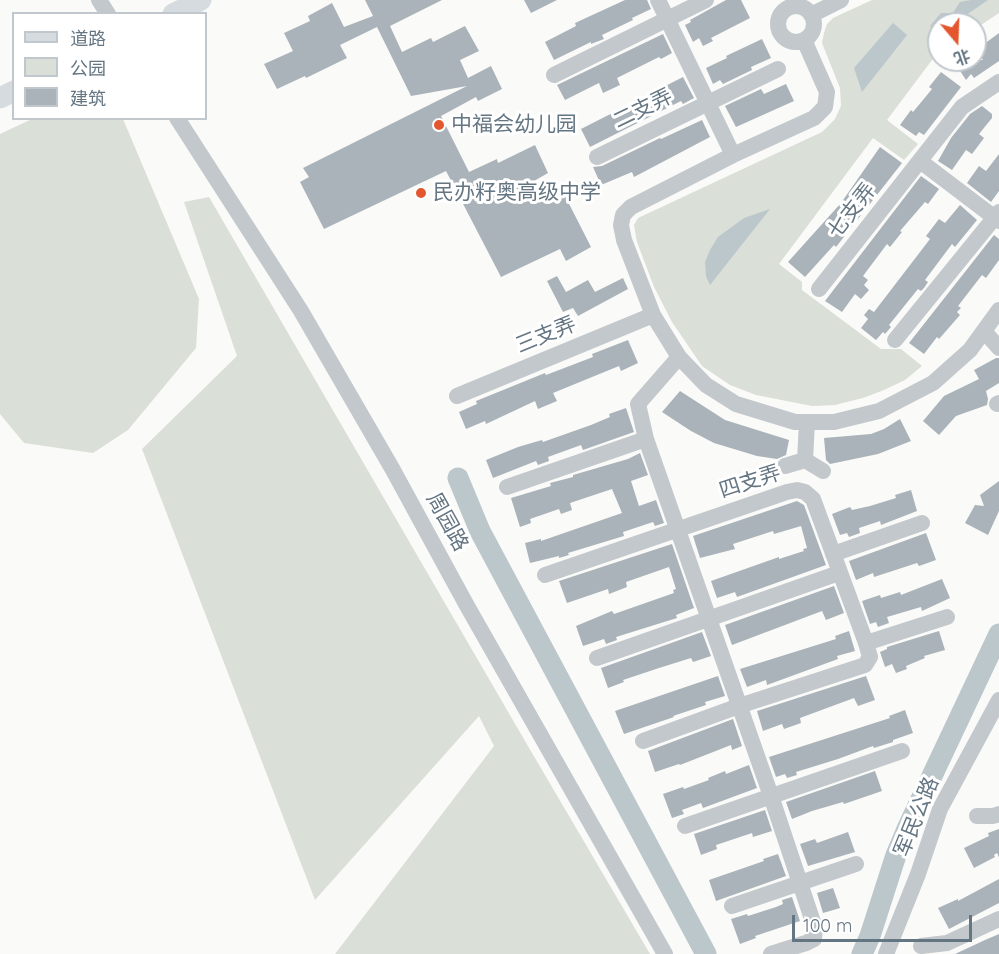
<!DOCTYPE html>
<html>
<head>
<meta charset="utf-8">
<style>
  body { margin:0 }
  #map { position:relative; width:999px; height:954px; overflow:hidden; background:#fafaf8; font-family:Quicksand,"Noto Sans SC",sans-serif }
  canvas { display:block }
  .legend { position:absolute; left:12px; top:12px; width:195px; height:108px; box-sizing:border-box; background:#fff; border:2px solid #c1c8cd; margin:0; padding:8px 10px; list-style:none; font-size:18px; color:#657683 }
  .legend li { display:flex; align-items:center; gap:12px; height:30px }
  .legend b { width:30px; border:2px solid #c1c8cd }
  .north { position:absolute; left:927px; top:12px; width:60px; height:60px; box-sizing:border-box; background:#fff; border:2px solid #c1c8cd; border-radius:50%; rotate:161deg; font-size:16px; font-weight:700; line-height:24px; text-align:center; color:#657683 }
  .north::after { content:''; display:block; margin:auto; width:21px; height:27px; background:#e4572e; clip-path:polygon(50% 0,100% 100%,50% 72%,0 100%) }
  .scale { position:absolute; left:792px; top:915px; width:180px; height:27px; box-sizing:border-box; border:3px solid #657683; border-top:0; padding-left:8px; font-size:18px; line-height:21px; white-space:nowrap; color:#657683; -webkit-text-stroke:4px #fff; paint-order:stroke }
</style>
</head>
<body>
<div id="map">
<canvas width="999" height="954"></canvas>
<ul class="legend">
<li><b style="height:8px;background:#d6dbdf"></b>道路</li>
<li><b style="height:16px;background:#dadfd7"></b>公园</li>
<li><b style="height:16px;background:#aab3b9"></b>建筑</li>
</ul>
<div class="north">北</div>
<div class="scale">100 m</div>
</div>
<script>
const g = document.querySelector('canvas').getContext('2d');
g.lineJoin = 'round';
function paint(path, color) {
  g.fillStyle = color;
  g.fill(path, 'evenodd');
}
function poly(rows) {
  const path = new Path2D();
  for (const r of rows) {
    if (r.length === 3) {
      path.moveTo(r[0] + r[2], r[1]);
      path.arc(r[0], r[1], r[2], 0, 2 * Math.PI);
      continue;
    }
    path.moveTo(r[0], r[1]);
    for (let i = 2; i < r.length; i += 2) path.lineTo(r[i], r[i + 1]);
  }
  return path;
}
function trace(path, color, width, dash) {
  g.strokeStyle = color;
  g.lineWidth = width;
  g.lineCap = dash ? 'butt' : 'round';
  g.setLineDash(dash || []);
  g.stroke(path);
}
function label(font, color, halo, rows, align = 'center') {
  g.font = font + ' Quicksand,"Noto Sans SC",sans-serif';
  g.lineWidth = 6;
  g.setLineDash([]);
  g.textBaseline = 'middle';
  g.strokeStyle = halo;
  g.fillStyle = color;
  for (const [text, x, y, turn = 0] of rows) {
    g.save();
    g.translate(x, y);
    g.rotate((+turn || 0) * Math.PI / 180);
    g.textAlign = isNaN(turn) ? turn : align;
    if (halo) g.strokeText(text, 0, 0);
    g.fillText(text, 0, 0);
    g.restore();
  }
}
const green = poly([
  [872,0,999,0,999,13,975,29,975,24,939,24,939,53,935,56,887,120,918,144,904,160,873,138,779,264,802,282,802,290,881,349,901,349,922,366,905,380,884,390,863,398,835,405,812,406,756,395,730,385,702,366,672,322,654,287,637,242,634,225,638,218,822,132,835,119,841,106,840,88,822,43,824,33,827,24,833,18],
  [32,119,123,119,199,299,196,348,128,430,93,453,24,443,0,414,0,134],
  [209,197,525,741,650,954,335,954,494,746,479,716,315,900,142,449,237,356,184,202]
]);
const water = poly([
  [971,0,988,0,953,24,939,24,939,34,937,35,930,26,941,13,953,13,960,2],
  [893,23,907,35,862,92,854,68],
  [770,209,710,285,706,276,705,262,710,250,718,237,744,218]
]);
const river = poly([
  [458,478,480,531,706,954],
  [862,954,870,936,896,855,907,829,999,634]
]);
const building = poly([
  [365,0,442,0,390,26,402,52,431,38,433,42,465,26,479,51,460,60,468,78,491,66,502,89,478,101,476,97,441,116,469,172,497,159,498,163,535,145,548,173,527,185,535,203,562,190,591,247,566,261,560,249,501,277,446,171,324,229,300,182,309,177,303,168,467,86,411,96,377,27,340,45,347,58,306,78,305,76,277,89,264,64,293,51,284,33,310,21,308,16,332,3,344,27,373,16],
  [524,0,557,0,531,13],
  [625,0,647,0,651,9,632,18,633,20,602,35,604,39,591,44,591,42,554,60,545,42,576,26,575,23],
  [726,0,741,0,750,18,711,38,713,41,703,46,699,38,693,42,685,25,691,22,690,20],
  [999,33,999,61,974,78,971,74,966,80,953,60,983,60,976,50],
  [663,34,672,53,661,59,659,57,617,78,620,85,603,93,599,83,565,100,557,85],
  [762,39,771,58,751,67,752,70,723,84,720,80,713,84,706,68,727,58,726,56],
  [941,72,961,87,924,135,919,132,916,136,900,125,911,110,913,112,932,89,929,87],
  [683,77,694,98,683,104,681,101,590,147,581,129],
  [786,84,794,101,736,127,725,106,761,89,764,94],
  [982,106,992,114,992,118,979,134,984,138,972,154,966,150,952,170,938,161,951,138,970,114],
  [702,120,710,137,634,177,632,172,601,185,593,167,602,166,660,138,661,139],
  [880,147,902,163,836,247,834,245,805,277,788,262,841,203],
  [999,154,999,191,991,202,967,183,979,166,986,171],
  [921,176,939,189,928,204,925,202,900,231,902,232,890,247,887,244,863,276,868,280,864,285,869,290,861,299,855,294,842,312,825,301],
  [960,205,977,220,955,247,952,244,925,280,928,282,924,288,921,291,918,289,889,325,891,327,885,334,883,332,876,340,861,328,868,319,864,315,869,309,874,312,930,239,926,236,939,219,945,223],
  [994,235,999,239,999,260,986,278,982,275,958,306,961,308,957,312,960,315,939,339,937,337,924,354,909,343],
  [557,276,566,292,588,280,595,292,623,278,628,289,578,316,573,308,563,312,547,281],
  [628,340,638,363,621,371,619,366,553,393,557,401,538,409,535,401,486,424,485,421,466,429,459,412,477,404,476,401,545,373,546,375,593,357,592,354],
  [996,358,999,358,999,383,986,391,988,399,987,405,956,416,939,435,923,421,944,396,979,379,974,370],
  [680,391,725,420,789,440,786,455,777,459,757,456,714,443,691,431,662,412],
  [626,408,634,432,583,450,581,445,548,457,549,461,538,465,536,461,493,478,486,460,518,447,542,440,543,442,591,425,610,417,609,414],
  [900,419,911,441,878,454,830,464,826,460,824,438,871,434,884,429],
  [640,453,648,475,631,481,639,506,656,500,664,523,655,526,653,522,623,532,624,536,568,553,569,555,559,558,559,556,530,563,525,543,541,539,541,541,622,513,612,489,570,503,572,510,561,514,559,509,530,519,531,523,520,527,511,498,551,486,550,483,573,477,573,475,628,459],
  [999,481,999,511,988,535,965,523,975,505,984,506,980,495],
  [911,490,917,511,881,525,880,521,859,528,860,533,849,537,847,533,840,535,832,514,850,507,852,510,870,506,896,498,895,495],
  [797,501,804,505,826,565,737,597,735,592,717,598,711,581,779,557,779,559,804,551,803,549,807,548,801,526,774,534,773,531,733,544,735,549,700,558,693,536],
  [926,533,936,560,919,566,917,563,874,577,873,573,856,580,849,561],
  [672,544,694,608,676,615,677,618,616,637,617,640,606,644,604,639,583,646,576,626,612,611,614,614,674,593,673,590,676,589,669,567,626,582,627,587,609,594,608,589,567,603,559,581],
  [942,579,950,598,922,611,921,607,887,617,889,623,878,627,876,622,870,624,862,601,880,595,881,598,900,592,901,595],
  [834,586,844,613,826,620,822,611,732,645,725,625],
  [849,631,855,651,837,656,838,659,767,685,766,680,747,687,740,669,836,639,835,636],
  [939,631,945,650,924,656,925,658,906,666,907,669,896,673,892,664,885,667,880,652,887,649,887,647],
  [702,632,711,656,693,662,691,658,659,668,623,680,624,682,608,688,601,668],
  [718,676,725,696,705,702,706,705,673,716,674,717,624,734,615,711],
  [866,676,875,700,858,706,854,698,800,718,801,723,784,729,782,724,763,731,757,711],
  [905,710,913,733,893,740,893,742,874,748,873,746,838,759,796,772,797,775,787,778,785,774,776,777,769,757,890,718,889,716],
  [733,719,742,746,732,750,731,745,680,765,679,764,655,772,648,751],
  [749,765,757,788,703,808,701,803,682,810,684,814,672,818,663,794,683,787,684,789,709,780,708,778,725,771,726,774],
  [875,771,882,791,844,804,843,802,812,811,792,819,786,802],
  [765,810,772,831,753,837,752,833,716,845,717,849,701,855,694,834],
  [999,829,999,857,997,853,994,855,995,857,974,868,964,848,989,836,988,833],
  [848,832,855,852,808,866,800,844,815,839,817,843],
  [778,854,786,876,716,901,709,880,764,861,763,859],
  [999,879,999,903,949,929,938,908,958,899,958,901],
  [833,888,840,908,823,913,817,893],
  [792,897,800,921,755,936,756,938,740,944,731,919,747,914,748,916,776,907,783,904,782,900],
  [999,934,999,954,955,954,985,940]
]);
const minor = poly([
  [99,0,108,14],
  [658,0,733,155],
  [796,24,18],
  [811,15,841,0],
  [804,40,827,92,825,107,814,118,733,155,631,207,623,215,621,225,624,240,653,315,679,357,706,385,736,404,795,422,834,422,879,411,933,383,970,350,999,310],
  [554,75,706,0],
  [177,118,301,311,393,470,466,604,665,954],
  [597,157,778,69],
  [920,161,999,221],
  [819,289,962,107,999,82],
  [984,331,999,348],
  [895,340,999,212],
  [679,357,638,404,646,439,771,796,815,928,814,939,806,943,771,954],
  [457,396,653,315],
  [997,404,999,403],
  [805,460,807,422],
  [785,466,805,460,823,471],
  [507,487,646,439],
  [833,554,922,523],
  [545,575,787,492,797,490,805,492,813,499,866,643,870,657,865,665,739,706,643,741],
  [866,643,947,617],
  [597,658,839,573],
  [977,816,993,816,999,814],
  [685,826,902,751],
  [732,906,856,864],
  [921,946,947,943,999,919],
  [886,954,918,874,940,809,999,700]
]);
const major = poly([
  [173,14,201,0],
  [0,98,14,91]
]);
const markers = [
  [439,125,6,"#e4572e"],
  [421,193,6,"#e4572e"]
];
const streetNames = [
  ["二支弄",643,109,-26],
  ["七支弄",852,211,-52],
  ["三支弄",546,335,-22],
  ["四支弄",750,482,-18],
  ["周园路",447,522,61],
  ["军民公路",917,817,-68]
];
const poiNames = [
  ["中福会幼儿园",451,125],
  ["民办籽奥高级中学",433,193]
];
paint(green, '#dadfd7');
paint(water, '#bbc7cb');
trace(river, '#bbc7cb', 21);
paint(building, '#aab3b9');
trace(minor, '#c3c8cc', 16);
trace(major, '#d6dbdf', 21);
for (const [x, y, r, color] of markers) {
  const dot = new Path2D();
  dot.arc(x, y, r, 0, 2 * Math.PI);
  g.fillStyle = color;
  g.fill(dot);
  trace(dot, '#fff', 2);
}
label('21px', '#657683', '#fff', streetNames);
label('21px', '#657683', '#fff', poiNames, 'left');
</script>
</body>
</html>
